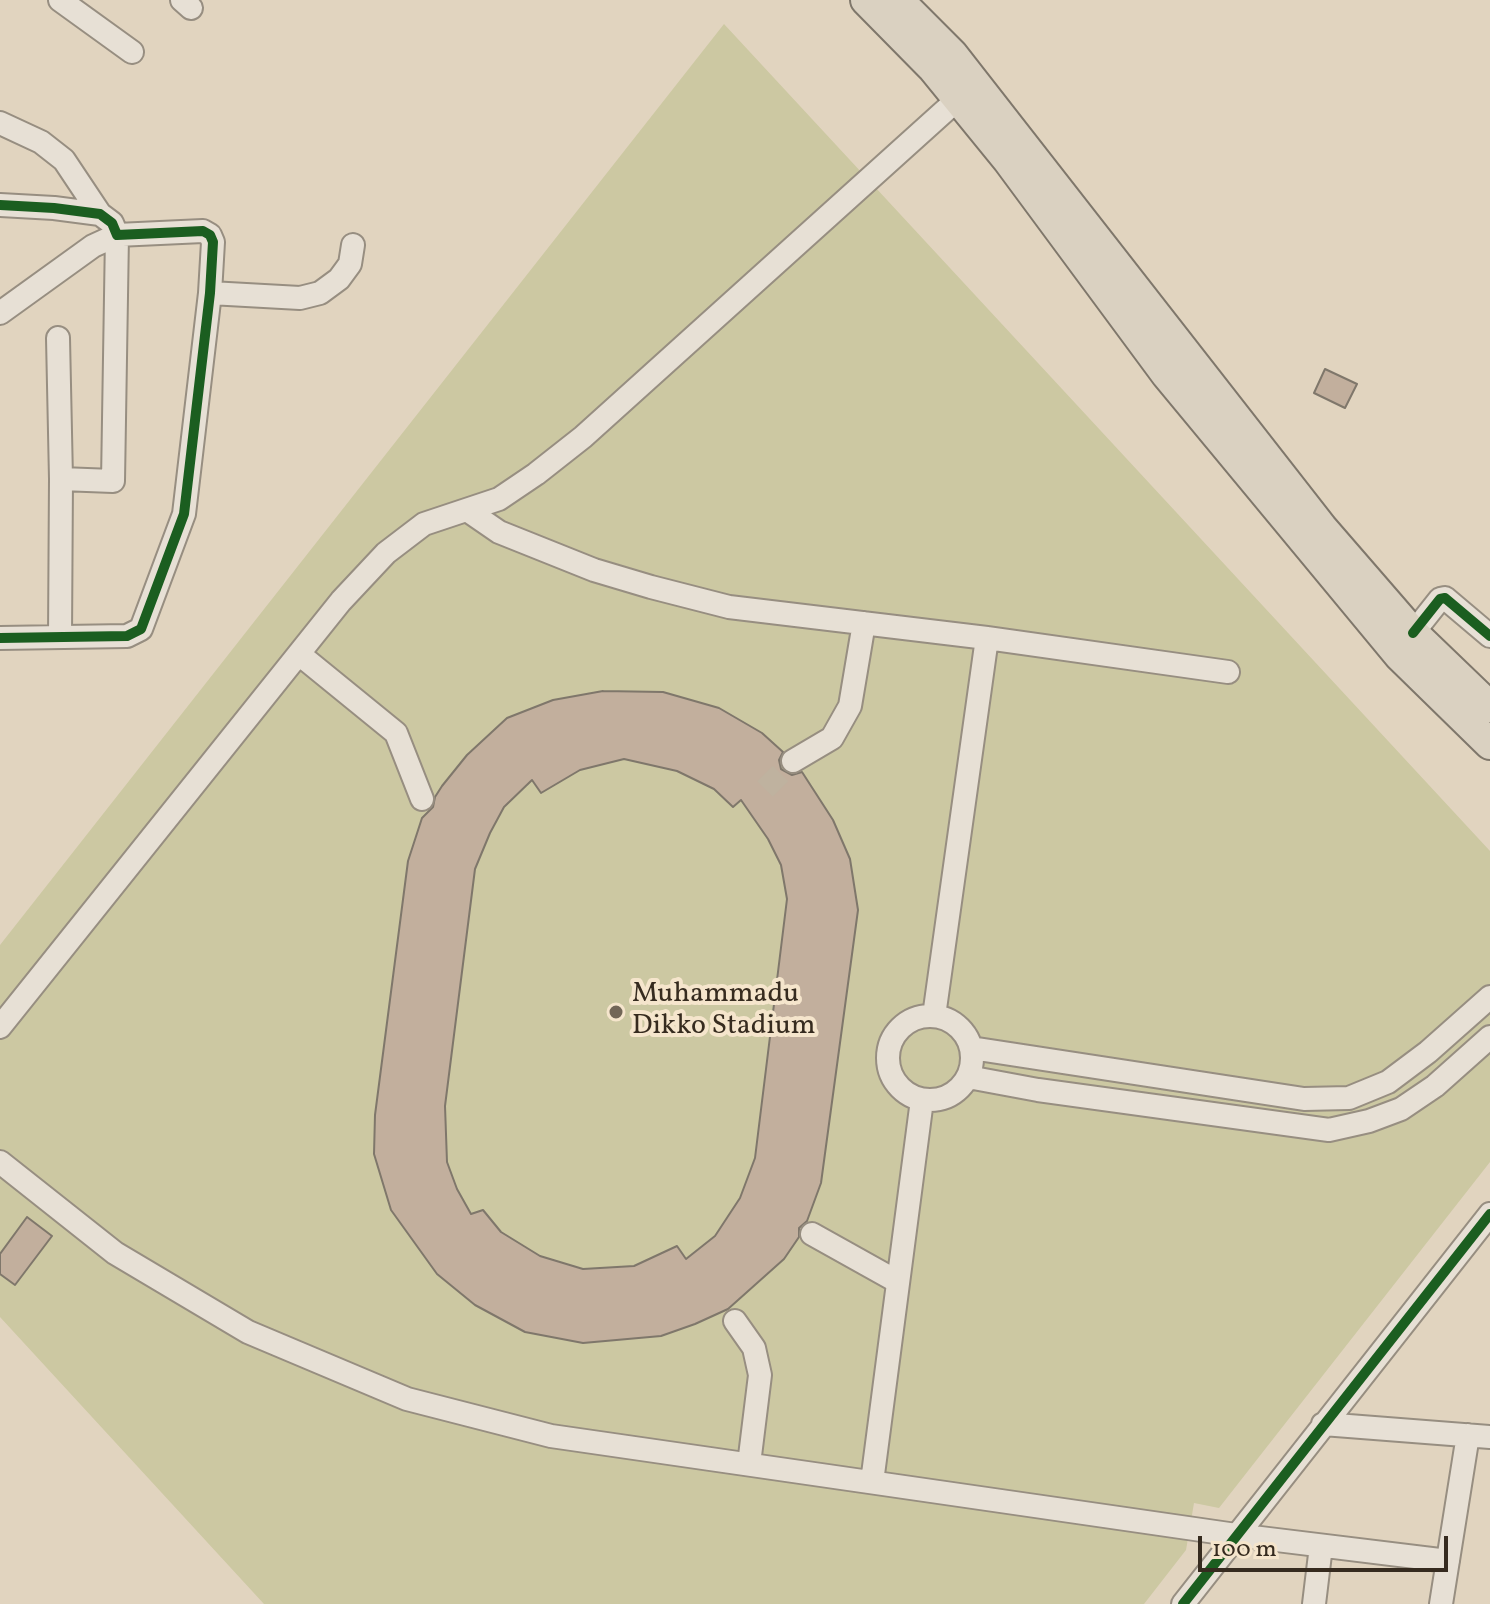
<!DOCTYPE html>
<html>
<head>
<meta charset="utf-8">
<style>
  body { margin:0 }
  #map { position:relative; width:1490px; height:1604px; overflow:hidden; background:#e1d4bf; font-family:Vollkorn,serif }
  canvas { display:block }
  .scale { position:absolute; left:1198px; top:1536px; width:250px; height:36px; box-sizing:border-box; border:4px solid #362b1f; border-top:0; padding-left:10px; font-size:24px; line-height:28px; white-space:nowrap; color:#362b1f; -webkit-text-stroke:6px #f5e5cc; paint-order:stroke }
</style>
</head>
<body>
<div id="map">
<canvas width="1490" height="1604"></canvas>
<div class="scale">100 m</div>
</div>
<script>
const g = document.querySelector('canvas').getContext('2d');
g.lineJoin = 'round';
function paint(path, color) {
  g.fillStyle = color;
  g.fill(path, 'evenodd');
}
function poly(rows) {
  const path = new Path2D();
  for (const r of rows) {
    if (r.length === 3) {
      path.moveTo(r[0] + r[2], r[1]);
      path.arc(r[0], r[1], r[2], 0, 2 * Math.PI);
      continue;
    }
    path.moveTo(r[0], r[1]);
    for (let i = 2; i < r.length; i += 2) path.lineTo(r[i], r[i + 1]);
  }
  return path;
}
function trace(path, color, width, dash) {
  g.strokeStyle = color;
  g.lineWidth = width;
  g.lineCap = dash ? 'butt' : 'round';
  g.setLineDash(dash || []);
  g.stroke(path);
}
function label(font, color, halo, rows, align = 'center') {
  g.font = font + ' Vollkorn,serif';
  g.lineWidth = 8;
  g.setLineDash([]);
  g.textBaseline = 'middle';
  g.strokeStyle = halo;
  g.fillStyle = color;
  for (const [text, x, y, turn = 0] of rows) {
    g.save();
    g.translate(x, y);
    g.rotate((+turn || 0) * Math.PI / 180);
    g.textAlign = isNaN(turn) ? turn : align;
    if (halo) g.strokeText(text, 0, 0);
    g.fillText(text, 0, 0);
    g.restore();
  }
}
const green = poly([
  [724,24,1490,851,1490,1162,1219,1508,1194,1503,1186,1550,1144,1604,264,1604,0,1317,0,945]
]);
const building = poly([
  [1325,369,1357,384,1345,408,1314,393,1325,369],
  [603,691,663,692,719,708,762,733,783,752,779,760,781,769,792,775,802,772,833,820,850,859,858,910,821,1183,807,1221,799,1228,799,1237,784,1259,728,1309,695,1324,661,1336,583,1343,525,1332,475,1305,437,1274,391,1210,374,1154,375,1115,408,861,422,818,433,807,435,797,442,786,467,755,507,718,553,700,603,691],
  [624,759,677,771,714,789,733,807,741,800,768,839,781,865,787,899,755,1158,740,1198,715,1236,686,1259,677,1246,634,1266,583,1269,540,1256,501,1232,483,1210,471,1214,457,1189,447,1162,445,1106,475,869,490,833,504,807,532,780,541,793,580,770,624,759],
  [27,1217,52,1236,15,1285,0,1274,0,1254,27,1217]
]);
const minorTunnel = poly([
  [765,789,793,761]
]);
const minor = poly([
  [60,0,132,52],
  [182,0,191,8],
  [0,123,41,142,64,160,100,214],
  [0,205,54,208,100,214,112,223,117,235,203,231,210,235,213,242,210,293,184,514,141,629,127,636,0,638],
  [210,293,300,298,320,293,339,279,350,264,353,245],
  [0,313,93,246,117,235,113,481,61,479],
  [58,338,61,479,60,637],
  [467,510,499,532,594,570,651,587,729,607,987,638,1228,672],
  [1413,633,1440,599,1445,598,1490,636],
  [299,654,396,733,422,799],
  [793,761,832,738,850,706,864,623],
  [930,1058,42],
  [934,1016,987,638],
  [0,1027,341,601,386,553,424,524,499,499,536,474,583,437,958,99],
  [971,1048,1304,1099,1349,1098,1388,1082,1428,1052,1490,997],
  [968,1077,1038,1090,1329,1130,1369,1121,1401,1109,1435,1086,1490,1037],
  [0,1162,115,1253,248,1332,407,1399,551,1436,1236,1535,1448,1561],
  [812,1234,898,1282],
  [735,1321,754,1348,760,1375,749,1464],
  [1323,1424,1490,1437],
  [872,1482,922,1100],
  [1183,1604,1490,1214],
  [1314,1604,1321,1546],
  [1441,1604,1468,1435]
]);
const major = poly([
  [866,0,933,68,1008,160,1167,375,1399,655,1490,744],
  [898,0,952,54,1322,528,1413,633,1490,707]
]);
const cycleway = poly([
  [0,205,54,208,100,214,112,223,117,235,203,231,210,235,213,242,210,293,184,514,141,629,127,636,0,638],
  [1413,633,1440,599,1445,598,1490,636],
  [1183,1604,1490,1214]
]);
const markers = [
  [616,1012,8,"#726657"]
];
const poiNames = [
  ["Muhammadu",632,996],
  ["Dikko Stadium",632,1028]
];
paint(green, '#ccc8a2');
paint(building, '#c2af9d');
trace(building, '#7f776b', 2);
trace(minorTunnel, '#bfb29f', 22, [22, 11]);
trace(minor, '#978e81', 26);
trace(major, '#7f776b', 34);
trace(minor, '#e7e0d5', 22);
trace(major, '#dad1c1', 30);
trace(cycleway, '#1b5e20', 10);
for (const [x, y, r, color] of markers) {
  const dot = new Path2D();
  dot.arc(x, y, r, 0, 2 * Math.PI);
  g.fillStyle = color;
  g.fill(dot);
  trace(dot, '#f5e5cc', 3);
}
label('28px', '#362b1f', '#f5e5cc', poiNames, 'left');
</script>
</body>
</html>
